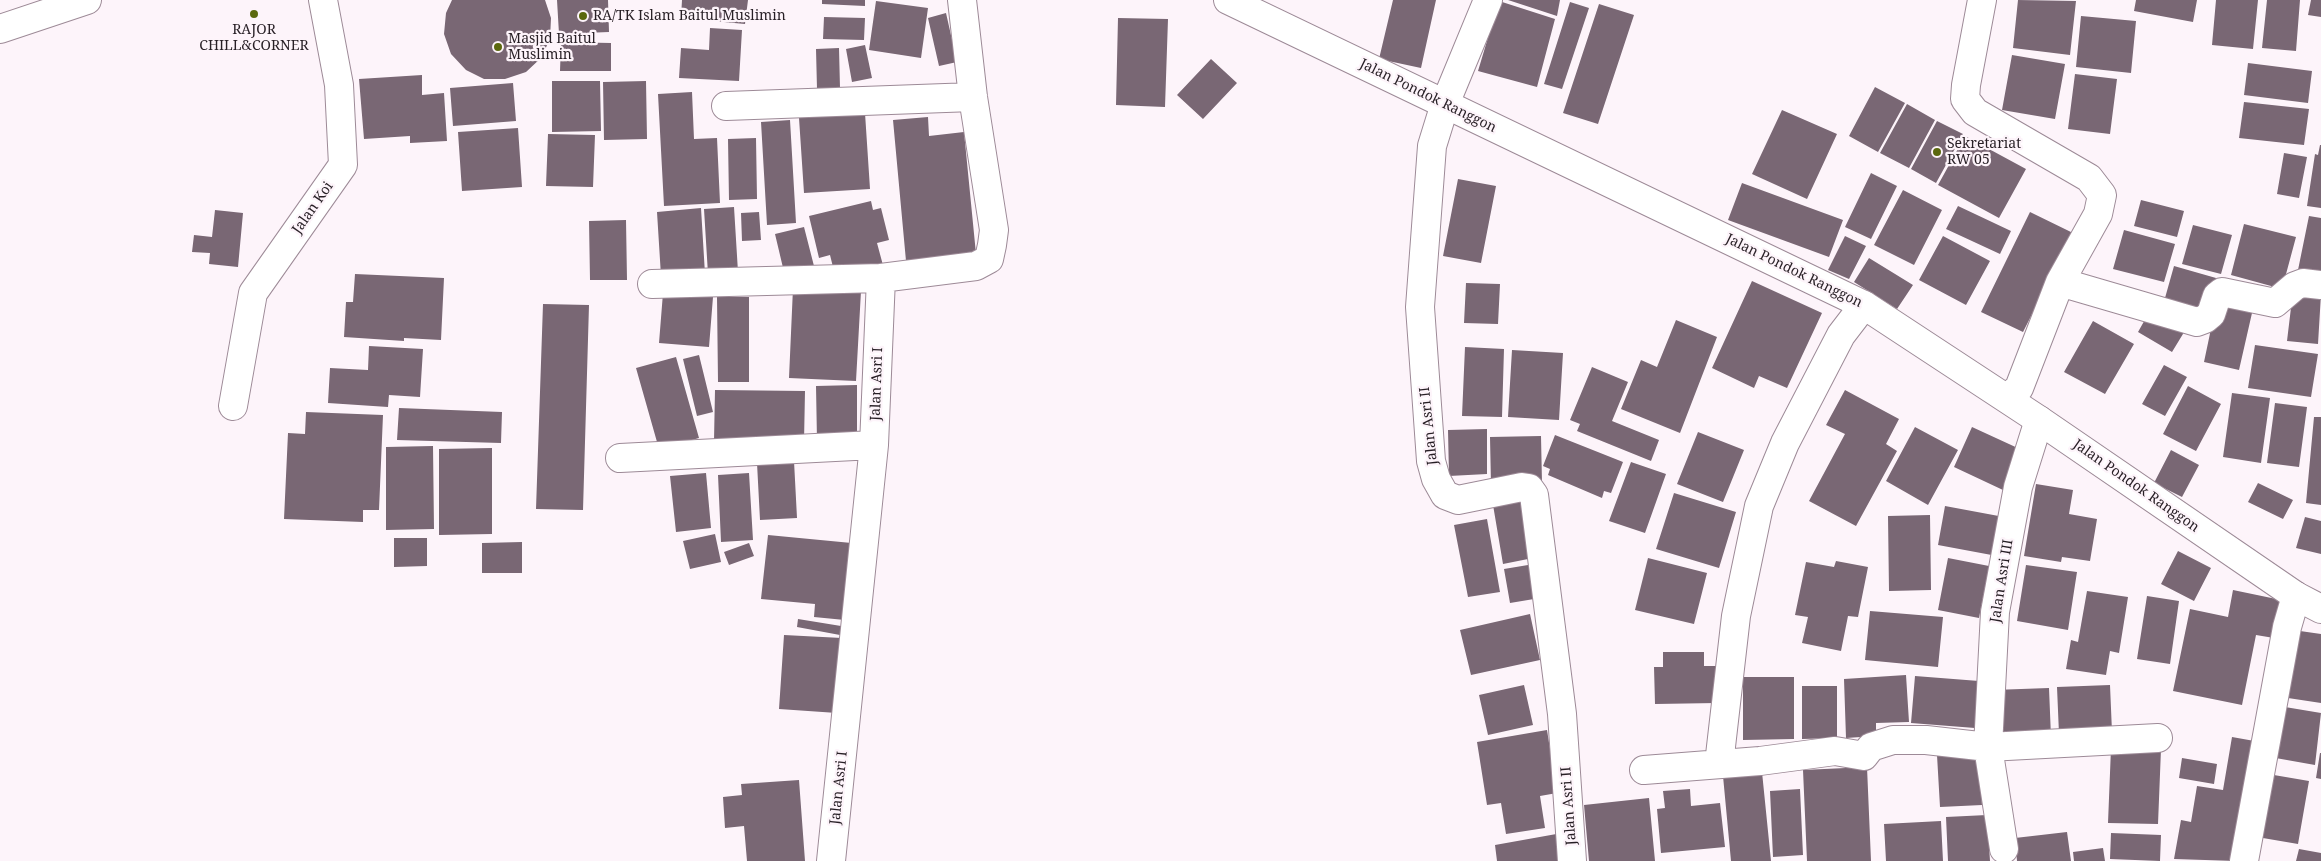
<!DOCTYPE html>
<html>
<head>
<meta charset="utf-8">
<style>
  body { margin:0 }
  canvas { display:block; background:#fdf4fa }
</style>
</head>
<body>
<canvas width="2321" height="861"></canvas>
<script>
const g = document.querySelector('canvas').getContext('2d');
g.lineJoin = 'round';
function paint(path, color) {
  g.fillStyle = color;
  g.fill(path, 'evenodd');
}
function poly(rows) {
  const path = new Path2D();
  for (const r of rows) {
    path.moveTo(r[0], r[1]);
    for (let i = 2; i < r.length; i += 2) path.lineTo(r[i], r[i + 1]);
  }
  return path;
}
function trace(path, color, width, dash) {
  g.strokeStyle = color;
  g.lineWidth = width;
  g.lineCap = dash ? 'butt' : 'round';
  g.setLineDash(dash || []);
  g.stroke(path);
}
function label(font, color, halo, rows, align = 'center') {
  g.font = font + ' "Noto Serif",serif';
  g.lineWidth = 4.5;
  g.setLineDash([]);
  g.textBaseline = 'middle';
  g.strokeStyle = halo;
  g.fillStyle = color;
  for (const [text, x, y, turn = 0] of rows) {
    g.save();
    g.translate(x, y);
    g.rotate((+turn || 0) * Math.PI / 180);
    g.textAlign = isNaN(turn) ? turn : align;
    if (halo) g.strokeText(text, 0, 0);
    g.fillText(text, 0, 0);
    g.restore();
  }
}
const building = poly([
  [452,0,545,0,551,18,550,39,541,58,526,72,505,79,484,79,466,70,451,54,444,34,446,13],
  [557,0,608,0,609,32,559,34],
  [682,0,748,0,745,24,681,18],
  [822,0,865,0,865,6,822,4],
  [1393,0,1436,0,1421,68,1379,59],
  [1508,0,1560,0,1557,16],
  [2018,0,2076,1,2070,55,2013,48],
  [2136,0,2197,0,2193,22,2134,11],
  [2216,0,2258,0,2253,49,2212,45],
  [2267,0,2300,0,2296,51,2262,48],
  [2311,0,2321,0,2321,17,2308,15],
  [876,1,928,8,921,58,869,50],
  [1499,1,1555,19,1537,87,1478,71],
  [1570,2,1589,8,1562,89,1544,84],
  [1599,4,1634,15,1598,124,1563,113],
  [946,13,957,62,939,66,928,18],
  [2081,16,2136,21,2131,73,2076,67],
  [824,17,865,18,864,40,823,39],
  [1118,18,1168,19,1165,107,1116,105],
  [710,28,742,30,739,81,679,78,681,48,709,50],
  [561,42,611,43,611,71,560,71],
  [865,45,872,78,852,82,846,49],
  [839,48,840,88,817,89,816,49],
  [2012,55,2065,64,2055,119,2002,110],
  [1211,59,1237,83,1203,119,1177,95],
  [2248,63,2312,71,2308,103,2244,95],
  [2075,74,2117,79,2110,134,2068,129],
  [422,75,422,95,444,93,447,141,410,143,410,136,364,139,359,79],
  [552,81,600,81,601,131,552,132],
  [646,81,647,139,604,140,603,82],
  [513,83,516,121,453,126,450,88],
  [1875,87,1905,103,1878,152,1849,136],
  [692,92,694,139,717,138,720,203,664,206,658,94],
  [2244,102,2309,109,2304,145,2239,138],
  [1907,104,1935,120,1909,168,1880,153],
  [1782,110,1837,134,1807,199,1752,174],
  [865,113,870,189,804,193,799,118],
  [928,117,929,136,964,132,976,254,906,261,893,120],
  [790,120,796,223,767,225,761,122],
  [1937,121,1963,134,1936,183,1911,169],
  [518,128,522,187,462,191,458,132],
  [548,134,595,135,593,187,546,186],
  [1965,136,2026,169,1999,218,1938,185],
  [756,138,757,199,729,200,728,139],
  [2320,145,2321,145,2321,208,2307,206,2315,154,2318,155],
  [2284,153,2307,157,2299,198,2277,194],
  [1871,173,1897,186,1871,239,1845,227],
  [1458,179,1496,186,1481,263,1443,256],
  [1742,183,1843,220,1829,257,1728,220],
  [1903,190,1942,210,1914,265,1874,245],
  [2141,200,2184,211,2177,237,2134,226],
  [871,201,873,210,881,208,889,240,877,243,884,269,834,271,830,255,819,258,809,216],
  [1958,206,2011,231,2000,254,1946,229],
  [734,207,738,272,708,274,704,209],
  [701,208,705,274,661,276,657,212],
  [215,210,243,213,238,267,209,264,210,253,192,252,194,235,212,237],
  [759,212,761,240,742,241,741,213],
  [2030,212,2073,233,2023,332,1981,312],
  [2309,216,2321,218,2321,274,2298,270],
  [626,220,627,280,590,280,589,221],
  [2244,224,2296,237,2282,289,2231,275],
  [2193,225,2232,235,2221,274,2182,264],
  [804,227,814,266,784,272,775,234],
  [2124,230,2175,244,2164,282,2113,269],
  [1845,236,1866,246,1849,279,1828,270],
  [1943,236,1990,261,1966,305,1919,280],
  [1869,258,1913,285,1897,309,1854,282],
  [2174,266,2216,278,2206,310,2165,298],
  [355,274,444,278,441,340,404,338,404,341,344,337,346,302,353,302],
  [1752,281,1822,313,1787,388,1759,376,1754,388,1712,368],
  [1466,283,1500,284,1498,324,1464,323],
  [793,288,861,291,856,381,789,378],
  [2293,291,2321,294,2318,344,2287,341],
  [663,293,713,297,709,347,659,343],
  [717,297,749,297,749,382,718,382],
  [543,304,589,305,583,510,536,509],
  [2216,305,2252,313,2239,370,2204,362],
  [2151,309,2186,329,2172,352,2138,332],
  [1676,320,1717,337,1680,433,1621,409,1641,360,1657,367],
  [2093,321,2134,344,2105,394,2064,372],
  [2255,345,2318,354,2311,397,2248,388],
  [369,346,423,349,420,397,389,395,388,407,328,403,330,368,368,370],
  [1465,347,1504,349,1502,417,1462,416],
  [1512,350,1563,353,1559,420,1508,417],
  [699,355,713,412,697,416,683,359],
  [676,357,699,438,659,449,636,368],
  [2164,365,2187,377,2165,416,2142,404],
  [1592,367,1628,382,1612,421,1659,440,1651,461,1577,431,1580,424,1570,420],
  [857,385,857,441,817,441,816,386],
  [2188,386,2221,404,2196,451,2163,434],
  [715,390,805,391,804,442,714,441],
  [1845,390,1899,419,1886,444,1897,451,1856,526,1809,501,1845,434,1826,425],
  [2232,393,2270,398,2261,463,2223,457],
  [2275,403,2307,407,2299,467,2267,463],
  [399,408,502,412,501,443,397,440],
  [306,412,383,415,379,510,363,510,363,522,284,519,288,433,305,434],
  [2314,417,2321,417,2321,505,2306,503],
  [1915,427,1958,450,1928,505,1886,481],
  [1972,427,2022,450,2003,490,1954,467],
  [1487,429,1487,474,1449,476,1448,430],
  [1698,432,1744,450,1723,502,1677,484],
  [1555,435,1623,462,1611,493,1604,491,1602,498,1548,475,1550,469,1543,466],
  [1541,436,1542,483,1491,485,1490,437],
  [433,446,434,529,386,530,386,447],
  [492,448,492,534,439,535,439,449],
  [2171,450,2199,465,2182,497,2154,483],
  [794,461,797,518,760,520,757,463],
  [1631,462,1666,474,1645,533,1609,521],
  [706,473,711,528,676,532,670,476],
  [749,473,753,540,721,542,718,475],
  [2258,483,2293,500,2283,519,2248,502],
  [2036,484,2073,490,2069,514,2097,519,2090,561,2062,557,2061,562,2024,556],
  [1526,492,1538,557,1503,564,1492,499],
  [1674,493,1736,512,1719,568,1656,549],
  [1945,506,2004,517,1997,556,1938,545],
  [1930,515,1931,590,1889,591,1888,516],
  [2305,517,2321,521,2321,554,2296,548],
  [1487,519,1500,592,1468,597,1454,525],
  [715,534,721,562,690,569,683,541],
  [768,535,862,544,855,621,814,617,815,604,761,599],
  [394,538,427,538,427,566,394,567],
  [522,542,522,573,482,573,482,543],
  [749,543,754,556,729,565,724,552],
  [2178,551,2211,568,2194,601,2161,584],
  [1648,558,1707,573,1694,624,1635,610],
  [1948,558,1989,566,1979,618,1938,610],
  [1836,561,1868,567,1858,617,1848,616,1841,651,1802,643,1808,617,1795,615,1806,562,1834,567],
  [1534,564,1540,598,1510,603,1504,569],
  [2026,565,2077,572,2068,630,2017,621],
  [2233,590,2281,600,2274,638,2256,635,2242,705,2173,691,2190,609,2228,617],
  [2087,591,2128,597,2119,653,2110,651,2106,675,2066,669,2071,640,2078,642],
  [2147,596,2179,601,2170,664,2137,659],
  [1870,611,1943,617,1938,667,1865,660],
  [1530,614,1540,660,1471,675,1460,630],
  [798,619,841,626,840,635,797,627],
  [2300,631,2321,634,2321,703,2288,698],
  [784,635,842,638,837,713,779,709],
  [1663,652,1704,652,1704,666,1717,666,1717,703,1655,704,1654,667,1663,667],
  [1906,675,1909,722,1876,723,1876,736,1846,738,1844,679],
  [1915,676,1979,681,1975,728,1911,723],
  [1743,677,1794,677,1794,739,1743,740],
  [1524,685,1533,725,1488,735,1479,695],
  [2110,685,2112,732,2059,734,2057,687],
  [1802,686,1837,686,1837,738,1802,739],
  [2049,688,2051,737,1994,739,1993,690],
  [2279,706,2321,713,2315,765,2270,757],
  [1547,730,1557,793,1540,796,1545,828,1506,834,1501,803,1487,805,1477,742],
  [2232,737,2260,742,2236,861,2174,859,2181,820,2191,822,2197,786,2223,790],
  [2111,748,2161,749,2158,824,2108,823],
  [1979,753,1982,805,1940,807,1937,755],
  [2320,753,2321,753,2321,779,2316,778],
  [2182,758,2217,764,2214,784,2179,778],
  [1867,767,1871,861,1807,861,1803,770],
  [1762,772,1771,861,1731,861,1723,776],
  [2268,774,2309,781,2298,844,2257,837],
  [799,780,805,861,747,861,744,826,725,828,723,797,742,795,741,784],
  [1690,789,1691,806,1720,803,1725,847,1661,853,1657,809,1665,808,1663,791],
  [1800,789,1803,855,1773,857,1770,791],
  [1649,798,1655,861,1589,861,1584,805],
  [1987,815,1990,861,1948,861,1946,817],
  [1941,821,1943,861,1886,861,1884,824],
  [2067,832,2071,861,2017,861,2015,838],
  [1562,833,1567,861,1497,861,1495,845],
  [2111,833,2161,835,2160,861,2110,859],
  [2103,848,2105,861,2074,861,2073,852],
  [2299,849,2321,853,2321,861,2296,861]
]);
const minor = poly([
  [1488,0,1445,104,1432,146,1420,307,1431,461,1436,479,1445,495,1458,500,1522,487,1529,488,1534,495,1562,714,1572,861],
  [1982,0,1966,85,1965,99,1975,112,2089,178,2102,195,2098,214,2060,282,2019,388,2007,398],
  [726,106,973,97],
  [2060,282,2197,322,2205,319,2211,314,2217,296,2222,292,2275,303,2295,286,2303,283,2321,285],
  [652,284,881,278],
  [233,406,253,293,343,165,339,85,323,0],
  [620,458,874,445],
  [1719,764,1736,616,1759,506,1785,443,1841,335,1864,305],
  [1644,770,1760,761,1835,751,1864,756,1871,747,1893,740,1926,740,1988,747,2158,738],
  [2004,849,1988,747,1995,612,2018,487,2039,420],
  [831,861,874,445,881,278,976,266,989,259,992,245,994,230,973,97,962,0],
  [2244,861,2287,627,2296,596]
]);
const tertiary = poly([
  [1228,0,1864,305,2039,420,2296,596,2321,609],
  [0,29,87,0]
]);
const markers = [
  [254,14,5,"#5b680e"],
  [583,16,5,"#5b680e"],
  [498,47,5,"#5b680e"],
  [1937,152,5,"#5b680e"]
];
const poiNames = [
  ["RA/TK Islam Baitul Muslimin",593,16],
  ["RAJOR",254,30,"center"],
  ["CHILL&CORNER",254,46,"center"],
  ["Masjid Baitul",508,39],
  ["Muslimin",508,55],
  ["Sekretariat",1947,144],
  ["RW 05",1947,160]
];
const streetNames = [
  ["Jalan Pondok Ranggon",1428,96,26],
  ["Jalan Koi",313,208,-55],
  ["Jalan Pondok Ranggon",1794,271,26],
  ["Jalan Asri I",877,384,-88],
  ["Jalan Asri II",1429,426,-96],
  ["Jalan Pondok Ranggon",2136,486,35],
  ["Jalan Asri III",2002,581,-81],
  ["Jalan Asri I",839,788,-84],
  ["Jalan Asri II",1569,806,-94]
];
paint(building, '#796774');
trace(minor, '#9d8a97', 30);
trace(tertiary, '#9d8a97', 30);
trace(minor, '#fff', 28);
trace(tertiary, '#fff', 28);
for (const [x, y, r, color] of markers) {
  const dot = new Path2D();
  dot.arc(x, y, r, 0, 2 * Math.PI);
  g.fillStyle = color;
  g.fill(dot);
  trace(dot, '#fdf4fa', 2);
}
label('14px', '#271f25', '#fdf4fa', poiNames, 'left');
label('14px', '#271f25', '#fdf4fa', streetNames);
</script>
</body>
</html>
